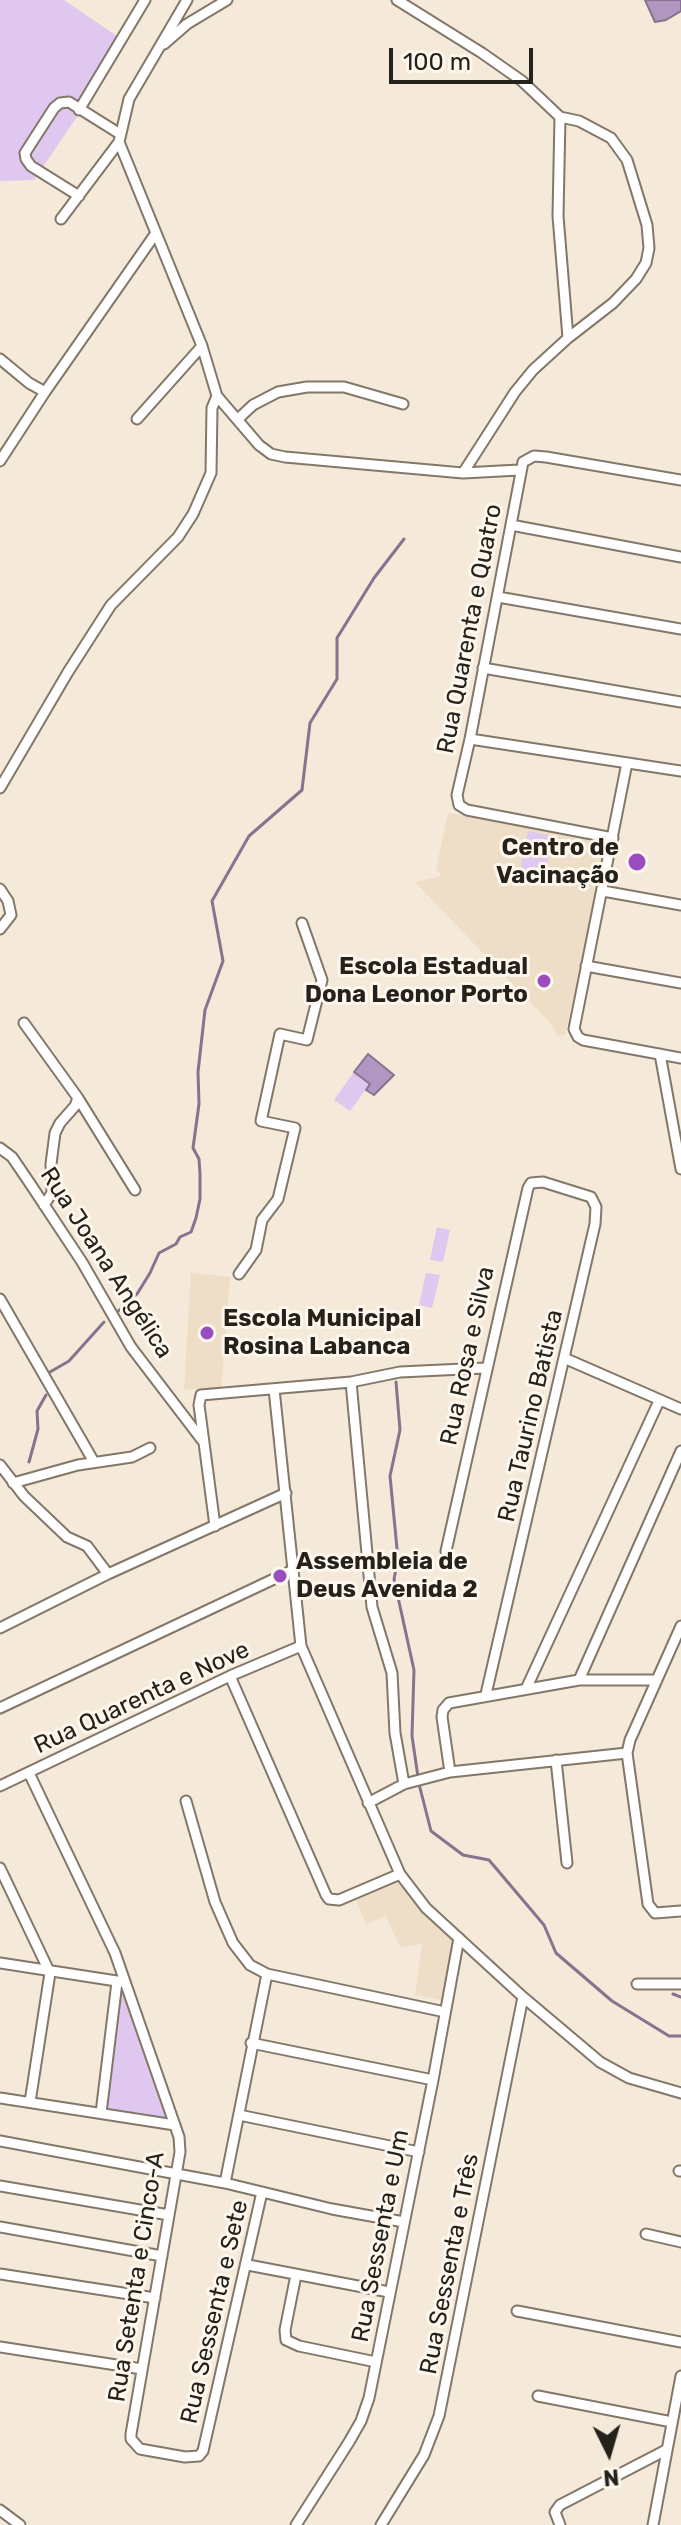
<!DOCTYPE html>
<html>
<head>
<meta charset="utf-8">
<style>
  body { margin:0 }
  #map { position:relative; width:681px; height:2525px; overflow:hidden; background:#f5e9d9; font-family:Rubik,sans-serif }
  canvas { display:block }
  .north { position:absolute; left:569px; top:2413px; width:80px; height:80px; -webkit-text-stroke:6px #fef7ed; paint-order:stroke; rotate:175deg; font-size:22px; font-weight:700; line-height:32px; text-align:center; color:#25211b }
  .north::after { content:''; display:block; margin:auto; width:28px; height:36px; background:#25211b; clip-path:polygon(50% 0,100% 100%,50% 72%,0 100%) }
  .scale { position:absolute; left:389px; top:48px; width:144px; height:36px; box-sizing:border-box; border:4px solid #25211b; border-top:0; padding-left:10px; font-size:24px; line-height:28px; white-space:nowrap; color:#25211b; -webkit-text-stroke:6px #fef7ed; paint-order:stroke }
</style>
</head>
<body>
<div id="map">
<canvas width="681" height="2525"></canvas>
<div class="north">N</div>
<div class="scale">100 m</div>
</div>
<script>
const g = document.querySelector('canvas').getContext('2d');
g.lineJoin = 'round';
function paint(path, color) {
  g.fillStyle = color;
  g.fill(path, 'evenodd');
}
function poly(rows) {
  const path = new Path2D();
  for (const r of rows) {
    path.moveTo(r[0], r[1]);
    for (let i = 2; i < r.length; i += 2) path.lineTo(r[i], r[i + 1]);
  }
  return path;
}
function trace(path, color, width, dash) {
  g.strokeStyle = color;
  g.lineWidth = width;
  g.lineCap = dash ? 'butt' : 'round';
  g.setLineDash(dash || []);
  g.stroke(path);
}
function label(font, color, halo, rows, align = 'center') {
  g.font = font + ' Rubik,sans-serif';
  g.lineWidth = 6;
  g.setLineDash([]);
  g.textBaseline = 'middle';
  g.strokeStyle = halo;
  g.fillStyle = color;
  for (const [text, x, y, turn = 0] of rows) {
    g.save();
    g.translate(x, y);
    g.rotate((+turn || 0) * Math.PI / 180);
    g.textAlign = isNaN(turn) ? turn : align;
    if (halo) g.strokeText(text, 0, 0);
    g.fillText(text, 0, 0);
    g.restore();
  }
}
const built = poly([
  [448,813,607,842,565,1035,557,1036,552,1025,415,882,441,876,436,869],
  [191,1273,230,1277,221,1390,198,1392,197,1389,184,1390],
  [393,1878,454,1939,441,2000,415,1995,422,1944,400,1947,386,1916,366,1924,354,1896]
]);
const green = poly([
  [0,0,64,0,127,43,34,180,0,181],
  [528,831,553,836,544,879,519,874],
  [354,1072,370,1084,350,1111,334,1100],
  [437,1227,450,1230,443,1262,430,1260],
  [426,1273,440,1275,432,1308,419,1305],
  [117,1982,126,1983,175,2125,101,2113]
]);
const water = poly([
  [645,0,681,0,681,11,666,20,655,22,645,0],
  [368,1054,394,1075,374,1095,366,1090,370,1084,354,1072,368,1054]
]);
const stream = poly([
  [116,1313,137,1294,150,1273,159,1253,176,1244,180,1237,191,1232,196,1218,200,1199,200,1174,199,1159,193,1148,199,1104,198,1072,205,1010,223,961,212,901,249,836,302,790,310,723,337,679,337,638,374,578,404,539],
  [50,1372,69,1361,104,1322],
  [396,1382,400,1430,390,1476,398,1559,394,1579,414,1670,412,1736,418,1777],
  [29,1462,38,1429,37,1411,46,1395],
  [419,1784,431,1831,463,1855,489,1860,544,1925,556,1953,612,2001,669,2036,681,2036],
  [673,1994,681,1997]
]);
const minor = poly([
  [397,0,482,53,522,81,560,117,579,121,611,138,627,160,647,225,649,248,646,263,636,279,613,303,568,338,533,370,515,392,463,473],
  [164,44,187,24,227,0],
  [79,110,145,0],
  [560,117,558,216,568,338],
  [79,196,31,166,26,159,25,153,54,108,60,103,69,102,120,134],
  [61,219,119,142,129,99,187,0],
  [0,359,29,383,45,392,156,233],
  [217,396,259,445,271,454,285,457,463,473,519,470],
  [137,419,202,346],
  [238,419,253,405,278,392,307,387,344,387,403,404],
  [0,461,45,392],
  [511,525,681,557],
  [498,597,681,629],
  [483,668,681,702],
  [470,739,681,771],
  [627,763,574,1029,578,1037,583,1040,681,1058],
  [0,788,68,672,111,605,178,537,193,514,211,473,212,408,217,396,202,346,119,142],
  [613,838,467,810,459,805,457,795,470,739,523,462,534,456,546,457,681,480],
  [0,889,8,901,11,915,0,929],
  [603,891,681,905],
  [586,966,681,983],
  [24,1023,78,1098,75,1106,60,1123,55,1133,51,1164,52,1193,44,1205],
  [660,1054,681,1169],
  [78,1098,135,1190],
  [0,1148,12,1157,29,1182,82,1262,131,1347,202,1440],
  [239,1274,256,1250,262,1220,278,1199,295,1128,261,1121,280,1034,307,1040,322,980,302,923],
  [0,1299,94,1462],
  [564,1358,681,1409],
  [351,1382,372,1607,392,1673,395,1733,404,1784],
  [274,1389,301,1646,400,1874,426,1908,523,1997,600,2062,629,2078,681,2093],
  [0,1465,24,1496,67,1537,87,1546,108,1574],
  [13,1483,78,1465,132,1457,150,1448],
  [215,1526,199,1405,201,1395,351,1382,400,1372,485,1368],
  [446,1551,528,1188,531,1183,543,1182,591,1197,596,1207,595,1224,486,1694],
  [681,1626,630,1740,627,1753,648,1904,655,1913,681,1911],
  [0,1628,108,1574,286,1493],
  [230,1676,326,1895,329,1899,339,1900,400,1874],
  [579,1680,681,1451],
  [526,1689,659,1401],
  [0,1708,293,1570],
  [556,1760,567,1863],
  [450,1772,442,1717,443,1710,449,1703,579,1680,656,1680],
  [29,1773,115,1953,179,2137,180,2152,131,2434,131,2439,140,2449,185,2457,199,2456,203,2451,262,2192],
  [0,1786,230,1676,301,1646],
  [186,1801,215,1902,233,1943,250,1965,267,1974,445,2012],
  [368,1803,404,1784,450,1772,627,1753],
  [0,1868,50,1973,30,2102],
  [0,1963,123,1982],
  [637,1984,681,1984],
  [251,2043,433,2080],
  [0,2098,175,2125],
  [101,2113,117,1982],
  [239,2115,419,2152],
  [0,2141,225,2183,332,2209,404,2222],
  [679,2171,681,2171],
  [225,2183,267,1974],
  [0,2186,169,2215],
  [0,2227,162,2256],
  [646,2234,681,2242],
  [248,2265,389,2292],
  [0,2274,155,2298],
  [296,2275,285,2330,286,2340,299,2346,376,2362],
  [517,2311,681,2342],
  [0,2347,142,2369],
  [538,2396,672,2422],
  [0,2510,20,2525],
  [296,2525,349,2442,361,2421,369,2398,433,2080,459,1938],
  [381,2525,424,2455,439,2416,523,1997],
  [560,2525,555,2512,560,2505,666,2450],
  [653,2525,681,2376]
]);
const markers = [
  [637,862,10,"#994dbf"],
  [544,981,8,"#994dbf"],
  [207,1333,8,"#994dbf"],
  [280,1576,8,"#994dbf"]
];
const streetNames = [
  ["Rua Quarenta e Quatro",470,629,-79],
  ["Rua Joana Angélica",106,1263,57],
  ["Rua Rosa e Silva",468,1356,-78],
  ["Rua Taurino Batista",531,1416,-77],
  ["Rua Quarenta e Nove",142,1698,-25],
  ["Rua Sessenta e Um",381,2236,-79],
  ["Rua Sessenta e Três",450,2264,-79],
  ["Rua Setenta e Cinco-A",137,2277,-81],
  ["Rua Sessenta e Sete",215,2312,-77]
];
const poiNames = [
  ["Centro de",619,848],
  ["Vacinação",619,876],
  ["Escola Estadual",528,967],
  ["Dona Leonor Porto",528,995],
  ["Escola Municipal",223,1319,"left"],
  ["Rosina Labanca",223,1347,"left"],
  ["Assembleia de",296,1562,"left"],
  ["Deus Avenida 2",296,1590,"left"]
];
paint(built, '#eeddc7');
paint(green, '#e0c7f0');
paint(water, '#b096c0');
trace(water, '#86738e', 2);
trace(stream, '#86738e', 3);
trace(minor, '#827769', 13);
trace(minor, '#fff', 9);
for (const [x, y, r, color] of markers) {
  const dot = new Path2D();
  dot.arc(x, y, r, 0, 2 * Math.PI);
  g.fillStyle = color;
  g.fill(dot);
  trace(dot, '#fef7ed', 3);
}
label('24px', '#25211b', '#fef7ed', streetNames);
label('bold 24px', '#25211b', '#fef7ed', poiNames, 'right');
</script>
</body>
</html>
